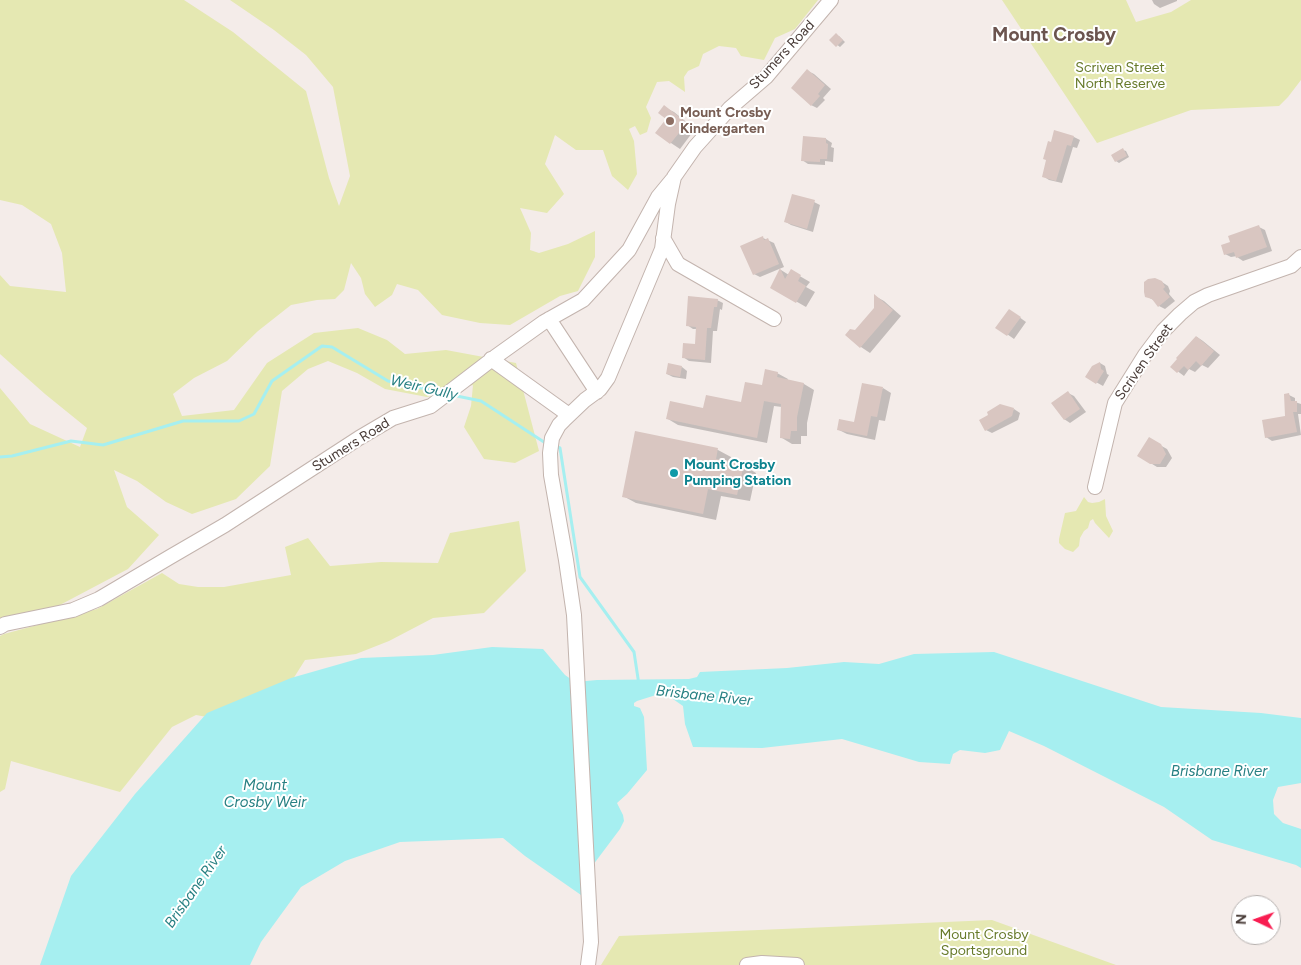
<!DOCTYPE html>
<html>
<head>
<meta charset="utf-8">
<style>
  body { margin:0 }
  #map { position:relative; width:1301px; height:965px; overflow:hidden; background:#f4ece9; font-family:Figtree,sans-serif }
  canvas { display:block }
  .north { position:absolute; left:1231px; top:895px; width:50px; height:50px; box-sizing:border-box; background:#fff; border:1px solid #b6b1af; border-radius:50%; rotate:273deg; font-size:14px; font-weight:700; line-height:20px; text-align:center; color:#483b37 }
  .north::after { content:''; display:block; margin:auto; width:18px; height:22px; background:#f81d51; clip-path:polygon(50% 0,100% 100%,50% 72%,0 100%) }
</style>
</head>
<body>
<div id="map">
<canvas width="1301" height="965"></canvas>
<div class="north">N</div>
</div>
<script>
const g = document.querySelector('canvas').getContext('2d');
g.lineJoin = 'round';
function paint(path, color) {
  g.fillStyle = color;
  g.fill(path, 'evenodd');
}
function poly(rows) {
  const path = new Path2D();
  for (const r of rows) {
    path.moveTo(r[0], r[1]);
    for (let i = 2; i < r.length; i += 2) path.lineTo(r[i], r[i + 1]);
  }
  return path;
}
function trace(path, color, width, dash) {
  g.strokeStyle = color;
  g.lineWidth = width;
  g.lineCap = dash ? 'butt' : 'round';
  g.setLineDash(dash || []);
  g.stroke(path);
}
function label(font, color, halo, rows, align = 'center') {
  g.font = font + ' Figtree,sans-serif';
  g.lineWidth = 4;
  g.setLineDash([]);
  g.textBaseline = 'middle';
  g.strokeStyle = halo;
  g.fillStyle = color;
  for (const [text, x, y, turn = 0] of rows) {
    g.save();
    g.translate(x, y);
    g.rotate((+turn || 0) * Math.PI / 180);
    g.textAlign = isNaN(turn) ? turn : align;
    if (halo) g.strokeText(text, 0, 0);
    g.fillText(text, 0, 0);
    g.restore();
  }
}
const green = poly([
  [0,0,184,0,233,32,306,91,329,178,339,206,350,176,333,87,306,55,274,30,230,0,818,0,795,29,775,38,764,60,741,56,736,48,719,46,703,54,699,66,688,71,684,77,685,92,669,81,657,82,646,107,651,118,647,132,640,135,635,126,629,129,634,141,637,174,628,190,612,176,603,150,576,150,555,135,545,164,564,194,547,213,520,208,531,233,530,250,539,253,568,244,595,231,595,257,578,291,560,296,510,325,480,323,442,315,418,290,397,284,392,295,375,307,365,294,361,278,351,263,344,290,335,299,317,300,291,305,258,331,227,361,194,378,173,394,182,416,234,410,267,363,314,333,358,328,387,340,405,354,446,350,516,363,539,451,515,463,484,459,464,427,471,406,473,385,427,397,385,389,357,373,328,361,308,369,282,391,270,466,236,499,192,514,166,502,137,481,114,470,127,507,159,535,128,569,58,606,0,619,0,388,30,424,80,447,87,428,45,394,0,354,0,275,10,286,66,292,62,253,51,224,22,205,0,200],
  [1002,0,1126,0,1136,22,1171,12,1191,0,1301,0,1301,80,1288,97,1279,106,1191,110,1097,143],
  [1084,497,1088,502,1092,503,1099,502,1105,499,1106,516,1113,531,1109,538,1095,523,1093,519,1090,521,1088,528,1084,531,1080,538,1079,546,1073,552,1065,549,1059,543,1059,539,1065,513,1076,511],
  [519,521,526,571,484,613,433,618,389,641,356,654,305,660,283,695,229,721,196,715,172,727,120,792,11,761,5,789,0,792,0,636,4,634,97,609,162,573,179,584,198,587,224,587,291,575,285,547,308,538,330,566,381,562,438,563,450,533],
  [992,920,1116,965,601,965,619,936]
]);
const water = poly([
  [492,647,543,649,565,675,575,682,597,680,689,679,697,677,700,672,787,668,844,662,879,664,914,654,994,652,1161,707,1261,713,1301,718,1301,783,1278,787,1273,800,1274,814,1283,823,1301,829,1301,868,1296,865,1212,840,1164,807,1044,746,1009,731,1000,750,985,753,960,750,953,754,950,764,919,762,842,739,762,748,693,747,685,724,683,706,670,697,656,695,637,701,634,703,634,706,640,708,644,717,647,770,627,794,617,803,623,815,624,821,620,829,593,865,586,893,581,895,525,856,503,838,400,842,345,861,301,887,261,942,250,965,40,965,71,876,135,794,207,713,291,678,361,658,433,655]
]);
const shadow = poly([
  [1152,0,1177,0,1177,1,1160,8,1154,4],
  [839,36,845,42,840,47,831,40],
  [808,71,814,74,831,89,823,98,825,100,817,108,811,105],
  [664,107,674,112,695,129,680,149,671,143,657,133,667,119],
  [1074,137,1080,140,1077,148,1073,147,1062,183,1049,180,1043,176,1052,143],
  [826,139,832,143,831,147,834,148,833,162,825,161,825,165,808,164,802,160],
  [1123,150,1126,151,1129,157,1119,163,1116,161],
  [814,202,820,205,813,232,791,225,786,222],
  [1259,227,1265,230,1272,251,1243,261,1237,257,1237,256,1231,257,1225,254,1232,243],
  [763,238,774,243,784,267,760,277,754,274],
  [781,270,789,275,791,271,810,282,806,287,815,292,806,307,771,287],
  [1162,282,1168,286,1170,291,1169,294,1175,301,1165,309,1159,306,1155,301,1146,296],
  [875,296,884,301,901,316,870,353,861,347,847,335,856,331,875,308],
  [717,300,723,303,722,310,720,309,717,331,713,331,711,363,689,361,683,357,696,345,697,329,693,329,687,325],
  [1015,314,1026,322,1014,339,997,327],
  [1197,337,1203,341,1220,355,1208,368,1202,365,1195,372,1189,369,1184,376,1172,367],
  [1100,363,1105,366,1107,374,1109,375,1103,386,1087,377],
  [682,367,687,371,686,379,673,377,667,374],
  [777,373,788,379,787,381,804,384,814,390,807,423,807,436,801,436,801,444,792,444,782,438,782,407,774,406,767,443,678,425,668,419,704,410,742,403,763,386],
  [883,388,891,393,885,421,879,420,875,440,847,434,839,430,855,423],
  [1068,393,1074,396,1086,412,1070,423,1064,419],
  [1289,395,1295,398,1295,402,1301,404,1301,414,1298,414,1301,435,1272,441,1266,437,1286,417],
  [1014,409,1020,413,1018,420,992,433,986,430],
  [636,433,718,450,731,457,730,463,743,465,756,473,750,501,721,496,716,520,636,503,623,496],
  [1149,439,1167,449,1172,458,1166,467,1157,467,1139,456]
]);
const stream = poly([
  [452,395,481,401,547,444],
  [555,446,560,448,580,577,634,652,639,685],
  [0,457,12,456,71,441,103,445,183,421,239,421,254,414,272,381,322,346,332,347,388,381,441,392]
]);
const building = poly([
  [836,33,843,40,836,47,829,40],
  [807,69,825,85,818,94,820,96,811,106,791,88],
  [664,105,687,123,670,144,655,133,666,119,658,113],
  [1054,130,1074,136,1071,146,1067,145,1056,181,1042,177,1046,160,1043,159,1048,141,1051,142],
  [803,136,826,138,826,143,828,144,827,159,820,159,820,162,801,161],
  [1123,148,1127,156,1115,162,1111,155],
  [792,194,815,200,807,229,784,222],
  [1259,225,1267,247,1236,258,1234,252,1224,255,1221,245,1230,242,1228,236],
  [763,236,764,240,768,238,779,264,753,275,740,246],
  [780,268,785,279,791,269,801,275,798,281,806,286,796,303,770,288],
  [1155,278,1162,281,1165,287,1163,289,1170,297,1158,307,1152,299,1145,297,1144,292,1144,282,1148,279],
  [874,294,893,310,860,348,845,335,850,329,855,330,874,308],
  [688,296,718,299,717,307,714,307,711,328,707,328,705,360,682,358,683,343,695,344,696,327,686,326],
  [1009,309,1021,317,1007,336,995,328],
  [1196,336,1214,351,1201,366,1196,361,1188,370,1184,366,1177,373,1170,367,1177,359,1176,358],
  [1100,362,1101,369,1104,371,1096,384,1085,377,1092,366],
  [668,363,682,366,680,377,666,374],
  [765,369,778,372,777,377,804,383,797,417,797,431,791,431,790,439,780,438,781,404,764,401,757,438,666,419,670,401,703,408,706,395,741,402,745,382,762,385],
  [862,383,883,387,877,417,871,416,867,436,837,430,839,419,854,422],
  [1068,391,1080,409,1064,420,1051,403],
  [1289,393,1291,401,1297,401,1297,412,1293,412,1297,432,1265,438,1262,420,1285,416,1284,394],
  [1000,404,1014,408,1012,416,985,431,979,420,988,415,987,412],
  [635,431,718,448,716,459,744,464,737,495,708,489,703,514,622,497],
  [1149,437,1161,444,1166,454,1160,464,1150,464,1137,456]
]);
const street = poly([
  [663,238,678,264,774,319],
  [549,319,597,392],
  [491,359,569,415],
  [1095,487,1115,403,1145,355,1163,331,1180,314,1194,302,1208,295,1291,266,1301,257],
  [0,627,5,624,73,610,99,599,170,557,225,525,359,438,393,418,431,406,495,357,544,322,583,300,629,250,658,197,672,180],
  [588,965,591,942,574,615,566,560,551,475,550,453,552,438,559,425,564,420,585,400,600,389,608,378,662,249,668,204,674,177,695,147,730,108,766,77,831,0],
  [747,965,762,963,797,965]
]);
const markers = [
  [670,121,5,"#8d6e63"],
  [674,473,5,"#0f9aa8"]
];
const streetNames = [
  ["Stumers Road",782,55,-47],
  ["Scriven Street",1144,362,-55],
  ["Stumers Road",351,445,-32]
];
const parkNames = [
  ["Scriven Street",1120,68],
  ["North Reserve",1120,84],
  ["Mount Crosby",984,935],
  ["Sportsground",984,951]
];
const educationNames = [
  ["Mount Crosby",680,113],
  ["Kindergarten",680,129]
];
const cultureNames = [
  ["Mount Crosby",684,465],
  ["Pumping Station",684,481]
];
const waterNames = [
  ["Weir Gully",424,388,13],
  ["Brisbane River",704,696,6],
  ["Brisbane River",1219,772],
  ["Mount",265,786],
  ["Crosby Weir",265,803],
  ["Brisbane River",196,887,-55]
];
const districtNames = [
  ["Mount Crosby",1054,35]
];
paint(green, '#e5e8b2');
paint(water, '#a6eff0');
paint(shadow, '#0003');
trace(stream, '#a6eff0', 3);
paint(building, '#d9c6c1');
trace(street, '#c3b4ae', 16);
trace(street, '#fff', 14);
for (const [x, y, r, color] of markers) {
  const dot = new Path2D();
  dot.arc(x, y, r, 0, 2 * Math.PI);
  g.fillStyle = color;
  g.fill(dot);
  trace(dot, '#fff', 2);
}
label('14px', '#483b37', '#fff', streetNames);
label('14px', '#677a2a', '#fff', parkNames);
label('bold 14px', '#785e54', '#fff', educationNames, 'left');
label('bold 14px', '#0d838f', '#fff', cultureNames, 'left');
label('italic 15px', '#278083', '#fff', waterNames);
label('bold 19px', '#6b544f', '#fff', districtNames);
</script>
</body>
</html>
